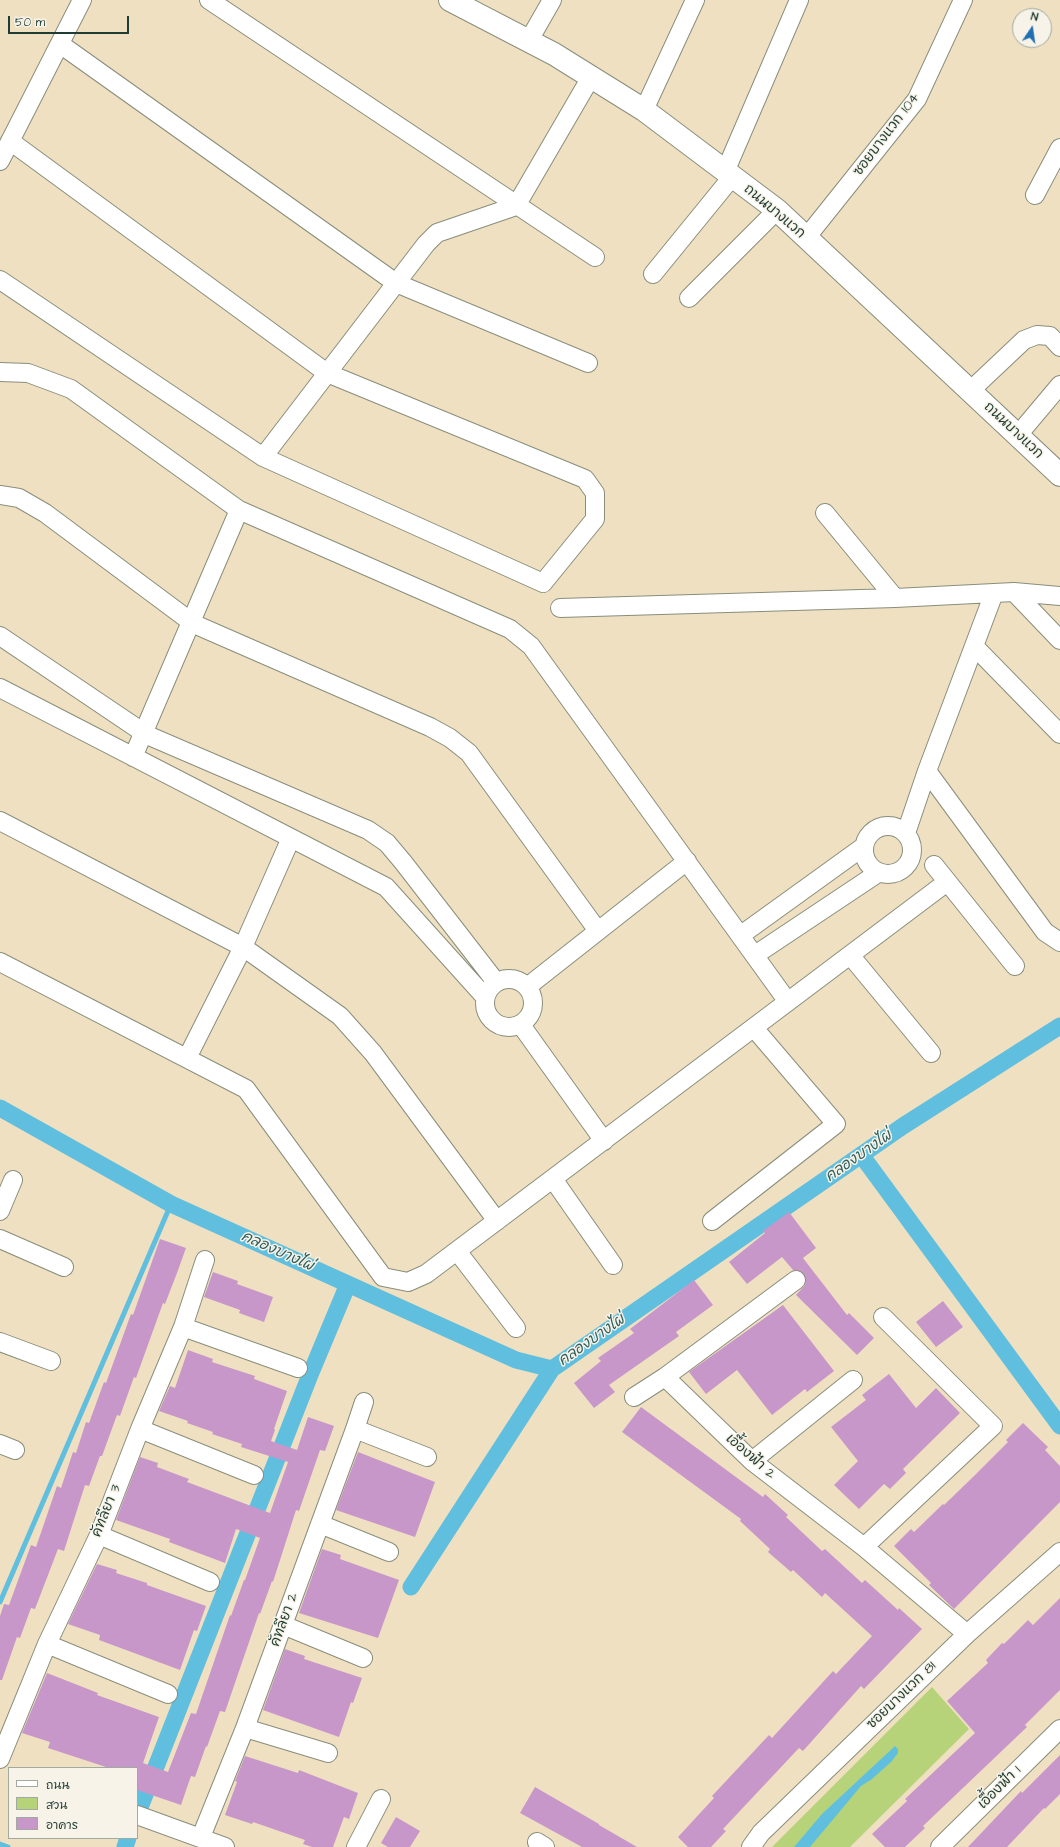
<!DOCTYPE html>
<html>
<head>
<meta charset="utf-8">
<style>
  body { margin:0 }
  #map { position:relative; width:1060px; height:1847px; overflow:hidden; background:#f0e0c2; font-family:"Architects Daughter","Playpen Sans Thai",sans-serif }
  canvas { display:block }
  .legend { position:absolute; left:8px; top:1767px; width:130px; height:72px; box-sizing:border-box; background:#f7f3e8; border:1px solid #a1aaa0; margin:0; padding:5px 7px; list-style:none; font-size:12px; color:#1f3d34 }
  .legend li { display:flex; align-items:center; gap:8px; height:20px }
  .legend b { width:20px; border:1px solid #a1aaa0 }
  .north { position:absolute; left:1012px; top:8px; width:40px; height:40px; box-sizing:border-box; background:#f7f3e8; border:1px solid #a1aaa0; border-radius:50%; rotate:13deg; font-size:11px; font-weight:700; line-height:16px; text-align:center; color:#1f3d34 }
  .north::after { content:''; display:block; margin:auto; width:14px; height:18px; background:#1f6fb2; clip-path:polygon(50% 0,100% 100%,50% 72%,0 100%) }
  .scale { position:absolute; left:8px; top:16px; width:121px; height:18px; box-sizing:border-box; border:2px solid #1f3d34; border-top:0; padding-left:5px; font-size:12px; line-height:14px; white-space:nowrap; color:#1f3d34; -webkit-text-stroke:3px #f7f3e8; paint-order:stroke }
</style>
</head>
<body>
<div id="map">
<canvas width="1060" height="1847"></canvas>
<ul class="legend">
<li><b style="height:5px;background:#fff"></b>ถนน</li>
<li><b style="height:11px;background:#b6d37a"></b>สวน</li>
<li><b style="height:11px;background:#c797ca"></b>อาคาร</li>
</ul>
<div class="north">N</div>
<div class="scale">50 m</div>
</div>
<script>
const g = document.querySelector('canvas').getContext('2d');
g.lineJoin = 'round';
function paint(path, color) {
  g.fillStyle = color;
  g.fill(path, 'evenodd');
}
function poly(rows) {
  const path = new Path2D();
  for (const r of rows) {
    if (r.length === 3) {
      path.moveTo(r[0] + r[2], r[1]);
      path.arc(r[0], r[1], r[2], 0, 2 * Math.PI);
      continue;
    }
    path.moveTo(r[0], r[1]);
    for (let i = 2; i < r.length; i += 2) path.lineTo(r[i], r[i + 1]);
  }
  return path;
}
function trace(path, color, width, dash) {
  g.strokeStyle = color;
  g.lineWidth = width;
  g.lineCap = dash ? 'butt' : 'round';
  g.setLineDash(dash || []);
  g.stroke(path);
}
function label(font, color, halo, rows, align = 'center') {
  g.font = font + ' "Architects Daughter","Playpen Sans Thai",sans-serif';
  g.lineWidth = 3;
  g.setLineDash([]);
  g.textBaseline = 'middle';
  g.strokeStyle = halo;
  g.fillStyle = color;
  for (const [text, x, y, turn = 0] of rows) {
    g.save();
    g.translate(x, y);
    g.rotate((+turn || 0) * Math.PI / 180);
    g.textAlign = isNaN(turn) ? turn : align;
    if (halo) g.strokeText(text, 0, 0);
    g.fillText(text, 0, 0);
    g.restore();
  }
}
const green = poly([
  [932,1687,969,1729,850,1847,772,1847]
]);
const water = poly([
  [895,1746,898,1749,898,1753,891,1762,872,1779,861,1786,810,1847,794,1847,822,1814]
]);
const stream = poly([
  [0,1602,171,1204],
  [0,1844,8,1847]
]);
const canal = poly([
  [0,1108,171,1204,516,1360,552,1369,903,1126,1060,1026],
  [862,1156,1060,1426],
  [411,1587,552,1369],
  [137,1815,310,1375,348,1284],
  [125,1847,128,1838]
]);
const building = poly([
  [789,1212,816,1248,803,1258,847,1315,849,1313,874,1338,857,1355,796,1295,805,1285,806,1278,801,1271,793,1270,782,1257,747,1284,729,1262,765,1233,763,1231],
  [160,1239,186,1248,177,1273,165,1304,163,1303,136,1378,134,1377,120,1416,117,1415,102,1456,100,1456,89,1486,85,1485,64,1551,58,1549,35,1609,31,1608,20,1638,17,1637,2,1680,0,1680,0,1616,4,1604,9,1605,31,1545,36,1547,57,1486,61,1488,73,1452,76,1453,86,1422,89,1423,104,1382,106,1383,131,1314,133,1315],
  [213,1272,238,1281,237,1284,273,1297,264,1322,239,1313,240,1310,204,1297],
  [694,1280,713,1305,676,1332,679,1336,609,1385,615,1392,594,1408,574,1383,601,1361,598,1358,634,1333,630,1329],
  [943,1301,963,1327,936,1347,916,1322],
  [783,1305,834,1371,807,1392,805,1389,772,1415,737,1370,706,1394,689,1372],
  [188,1350,213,1359,212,1362,255,1376,254,1379,287,1391,274,1429,275,1430,271,1441,297,1450,308,1417,334,1426,325,1451,320,1450,299,1511,296,1510,273,1582,272,1581,260,1614,259,1613,225,1712,220,1711,207,1747,206,1746,195,1777,191,1776,181,1805,137,1790,137,1768,109,1768,48,1748,50,1742,22,1733,47,1673,98,1693,97,1695,159,1717,143,1763,168,1772,191,1713,196,1714,230,1615,231,1616,244,1580,245,1580,260,1538,236,1529,225,1563,169,1542,170,1539,116,1520,140,1457,158,1463,157,1467,189,1479,187,1482,270,1513,288,1462,241,1447,242,1444,212,1434,213,1432,187,1423,188,1421,159,1411,170,1386,175,1388],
  [889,1374,916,1408,936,1388,960,1413,903,1469,906,1473,890,1489,884,1484,859,1509,834,1485,858,1461,831,1427,866,1400,862,1395],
  [641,1407,763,1497,765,1494,788,1515,786,1517,822,1551,825,1549,862,1583,865,1580,898,1610,899,1608,922,1629,864,1689,861,1686,803,1751,799,1748,723,1829,726,1831,711,1847,688,1847,678,1837,714,1798,712,1796,769,1735,772,1738,833,1671,836,1674,872,1636,825,1593,822,1597,793,1570,791,1572,768,1552,770,1549,740,1521,741,1519,622,1432],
  [1023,1423,1048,1447,1045,1450,1060,1466,1060,1502,954,1609,929,1585,931,1583,894,1546,911,1529,914,1532,943,1504,944,1505,973,1477,1008,1442,1006,1440],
  [358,1452,435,1482,415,1537,336,1510],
  [322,1549,341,1555,340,1559,399,1580,378,1638,299,1613],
  [97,1564,117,1570,116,1573,147,1583,147,1585,206,1606,197,1631,194,1630,180,1670,99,1640,100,1635,68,1624],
  [1060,1598,1060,1690,1025,1725,1027,1727,923,1826,925,1828,905,1847,885,1847,872,1834,907,1801,905,1799,975,1733,947,1701,988,1663,986,1660,1002,1643,1004,1644,1028,1620,1033,1625],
  [285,1649,305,1656,304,1659,362,1678,353,1703,351,1702,339,1737,263,1710],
  [1060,1755,1060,1794,1045,1809,1044,1808,1007,1847,968,1847,1021,1791,1022,1793],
  [245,1756,298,1773,299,1770,358,1793,349,1819,344,1817,333,1847,312,1847,303,1844,305,1840,253,1822,252,1824,225,1815,237,1782,235,1781],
  [535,1787,599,1824,599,1825,637,1847,582,1847,520,1813],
  [396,1817,420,1831,410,1847,388,1847,381,1843]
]);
const minor = poly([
  [209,0,595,257],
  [528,42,552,0],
  [60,44,396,283,588,363],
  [644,110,695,0],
  [0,161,82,0],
  [725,172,799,0],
  [1035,195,1060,148],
  [806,238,917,99,963,0],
  [653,274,732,177],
  [0,280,263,457,543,583,595,519,595,493,585,479,327,373,10,141],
  [689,298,777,210],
  [0,372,28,373,71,389,239,510,510,629,531,646,788,1002],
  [970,391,1024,340,1037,335,1050,336,1060,347],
  [1018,435,1060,385],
  [263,457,426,244,437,233,516,206,591,77],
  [0,495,19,498,45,513,194,624,430,727,450,738,469,753,598,931],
  [825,513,895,598],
  [1014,592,1060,640],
  [560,608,895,598,1014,592,1060,596],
  [0,636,147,735,368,830,387,843,403,862,496,982],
  [974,646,1060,734],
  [0,688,386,887,485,997],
  [133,757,239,510],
  [927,771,1045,932,1060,942],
  [0,821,243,947,340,1016,373,1053,497,1221],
  [888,850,24],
  [906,833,927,771,994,593],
  [934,865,1015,966],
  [741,935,863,847],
  [755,955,878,873],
  [850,955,931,1053],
  [0,962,246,1089,383,1277,408,1282,426,1274,947,882],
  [509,1003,24],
  [527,987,687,861],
  [521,1025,604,1141],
  [187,1058,243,947,291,838],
  [553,1179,613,1265],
  [0,1211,13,1180],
  [712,1221,836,1124,754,1028],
  [0,1239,64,1267],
  [457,1251,516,1328],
  [183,1327,298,1368],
  [0,1342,51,1361],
  [665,1377,752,1461,864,1547,967,1634],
  [634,1397,665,1377,796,1280],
  [140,1429,254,1475],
  [355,1429,427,1457],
  [0,1444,15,1450],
  [752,1461,853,1380],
  [320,1524,389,1552],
  [99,1535,210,1582],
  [864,1547,993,1426,883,1317],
  [283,1625,363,1658],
  [47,1644,168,1694],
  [245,1728,328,1753],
  [0,1759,47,1644,99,1535,140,1429,183,1327,205,1260],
  [137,1815,225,1847],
  [201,1837,245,1728,355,1429,364,1402],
  [537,1842,545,1847],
  [356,1847,381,1799],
  [751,1847,761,1833,967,1634,1060,1552],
  [940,1847,1060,1729]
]);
const major = poly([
  [450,0,554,54,644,110,777,210,1060,475]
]);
const streetNames = [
  ["ซอยบางแวก 104",887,135,-53],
  ["ถนนบางแวก",774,212,40],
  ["ถนนบางแวก",1013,431,43],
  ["เอื้องฟ้า 2",750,1457,41],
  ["คัทลียา 3",107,1511,-68],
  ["คัทลียา 2",285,1620,-70],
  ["ซอยบางแวก 81",902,1696,-44],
  ["เอื้องฟ้า 1",1000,1788,-45]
];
const waterNames = [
  ["คลองบางไผ่",859,1157,-35],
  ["คลองบางไผ่",277,1252,24],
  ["คลองบางไผ่",592,1341,-35]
];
paint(green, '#b6d37a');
paint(water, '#60bfde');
trace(stream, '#60bfde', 5);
trace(canal, '#60bfde', 17);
paint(building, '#c797ca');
trace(minor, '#888e7b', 20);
trace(major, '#888e7b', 24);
trace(minor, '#fff', 18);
trace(major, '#fff', 22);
label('14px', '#1f3d34', '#f7f3e8', streetNames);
label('italic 15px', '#2f5e5e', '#f7f3e8', waterNames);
</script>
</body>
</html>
